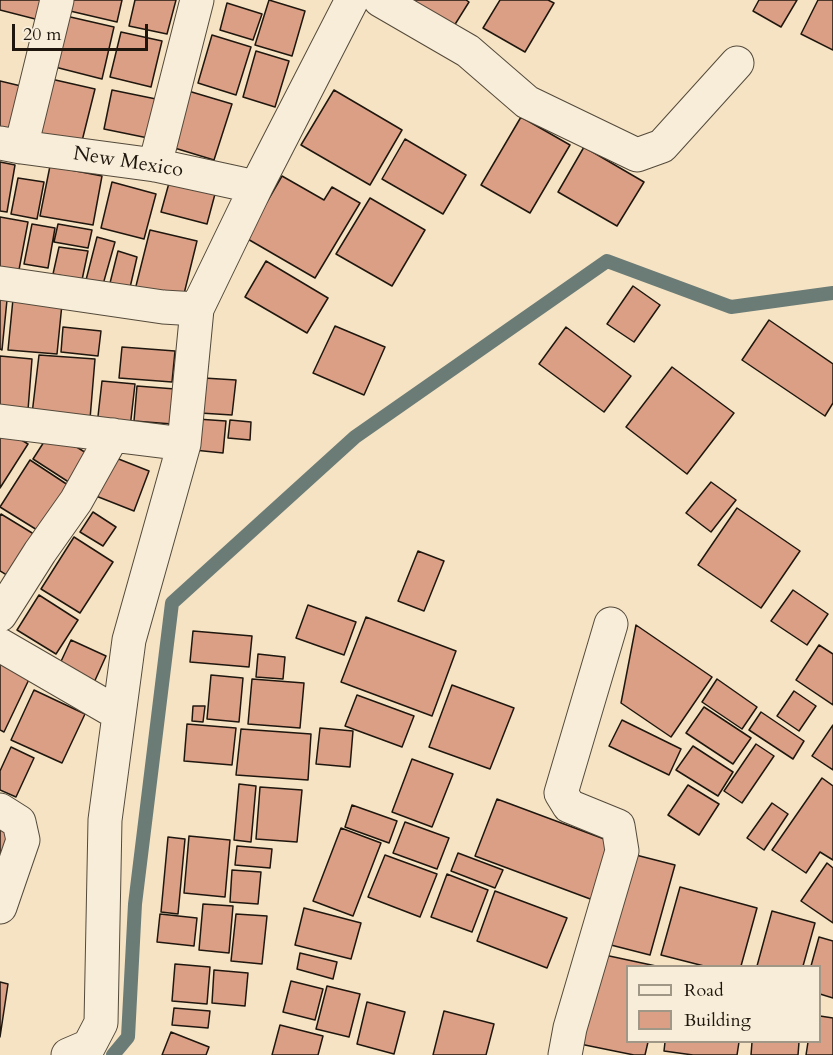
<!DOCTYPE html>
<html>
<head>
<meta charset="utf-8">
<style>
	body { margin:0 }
	#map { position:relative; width:833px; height:1055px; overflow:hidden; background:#f5e3c3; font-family:Cardo,serif }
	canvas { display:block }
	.legend { position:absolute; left:626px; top:965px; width:195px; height:78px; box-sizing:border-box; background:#f8edd8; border:2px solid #a19787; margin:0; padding:8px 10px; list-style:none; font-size:18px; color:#1f170e }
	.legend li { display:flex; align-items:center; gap:12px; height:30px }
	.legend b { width:30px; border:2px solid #a19787 }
	.scale { position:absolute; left:12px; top:24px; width:136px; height:27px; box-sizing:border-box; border:3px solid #1f170e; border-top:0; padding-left:8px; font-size:18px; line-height:21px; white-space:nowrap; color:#1f170e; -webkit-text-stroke:4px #f8edd8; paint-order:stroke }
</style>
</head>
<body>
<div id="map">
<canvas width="833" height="1055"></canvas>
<ul class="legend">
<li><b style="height:8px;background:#f8edd8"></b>Road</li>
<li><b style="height:16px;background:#db9f86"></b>Building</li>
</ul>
<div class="scale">20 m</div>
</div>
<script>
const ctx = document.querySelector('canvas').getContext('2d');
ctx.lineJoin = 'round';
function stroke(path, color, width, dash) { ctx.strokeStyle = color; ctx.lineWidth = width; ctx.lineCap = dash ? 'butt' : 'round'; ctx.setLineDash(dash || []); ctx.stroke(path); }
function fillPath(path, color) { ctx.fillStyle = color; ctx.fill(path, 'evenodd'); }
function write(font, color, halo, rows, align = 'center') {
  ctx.font = font + ' Cardo,serif'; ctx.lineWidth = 6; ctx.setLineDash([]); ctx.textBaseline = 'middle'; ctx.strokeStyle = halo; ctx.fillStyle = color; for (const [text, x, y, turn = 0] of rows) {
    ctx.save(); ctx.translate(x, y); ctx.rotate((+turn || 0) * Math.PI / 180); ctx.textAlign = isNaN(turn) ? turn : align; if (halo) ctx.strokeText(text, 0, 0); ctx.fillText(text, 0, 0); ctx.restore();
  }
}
stroke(new Path2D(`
	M113 1055 128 1037 135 904 172 603 355 437 607 261 731 307 833 293`), '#6b7b76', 14);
const building = new Path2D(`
	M0 0H48L43 21 0 10Z
	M73 0H122L117 22 70 11Z
	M135 0H176L167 34 129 26Z
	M269 0 305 11 292 56 255 45Z
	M392 0H466L469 2 449 34Z
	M500 0H548L554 3 525 52 483 28Z
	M759 0H797L781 27 753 11Z
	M818 0H833V50L801 34Z
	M227 3 262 14 253 40 220 30Z
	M66 16 114 27 102 79 55 67Z
	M121 32 162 41 151 87 110 77Z
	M212 35 251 47 236 95 198 83Z
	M256 51 289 61 275 107 243 97Z
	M51 79 95 89 81 145 38 135Z
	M0 81 21 86 9 130 0 128Z
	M112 90 156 99 148 138 104 129Z
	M185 90 232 104 214 160 168 146Z
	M334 90 402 130 370 185 301 145Z
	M521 117 570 145 530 213 481 185Z
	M405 139 466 175 443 214 382 179Z
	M584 147 644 182 617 226 558 192Z
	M0 162 15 165 7 212 0 211Z
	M50 166 102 176 93 225 40 216Z
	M282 176 324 200 332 187 360 203 315 278 246 238Z
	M18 178 44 182 37 219 11 214Z
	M112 182 156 194 144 239 101 228Z
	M169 183 215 194 207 224 161 212Z
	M370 198 425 230 392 286 336 254Z
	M0 217 28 222 18 275 0 272Z
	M32 224 55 228 48 268 24 264Z
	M58 224 92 230 88 248 54 242Z
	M150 230 197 241 182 302 135 290Z
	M97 237 115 242 102 288 85 284Z
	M59 247 88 251 82 280 53 274Z
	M118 251 137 257 129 292 109 287Z
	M266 261 328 298 307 333 245 297Z
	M633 286 660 305 634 342 607 324Z
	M13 299 62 304 57 354 8 350Z
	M0 300H7L2 350 0 349Z
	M769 320 833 364V403L825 416 742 360Z
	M335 326 385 347 364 395 313 373Z
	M63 327 101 331 98 356 61 352Z
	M566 327 631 376 604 412 539 364Z
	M122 347 175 351 172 382 119 378Z
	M39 355 95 359 90 419 32 414Z
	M0 356 32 359 28 410 0 407Z
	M672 367 734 413 687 474 626 427Z
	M204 378 236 380 232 415 200 413Z
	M102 381 135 384 130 428 97 425Z
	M137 386 175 389 172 424 134 421Z
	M197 419 226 421 223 453 194 450Z
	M230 420 251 422 250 440 228 438Z
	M0 427 28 444 0 488Z
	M51 431 99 461 81 490 33 459Z
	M111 456 149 471 134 511 96 496Z
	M30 460 71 487 42 533 0 507Z
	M711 482 736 500 711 532 686 513Z
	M737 508 800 551 761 608 698 565Z
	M93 512 116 527 103 546 80 532Z
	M1 514 42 539 15 580 0 571V516Z
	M74 537 113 562 80 613 41 589Z
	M418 551 444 561 424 611 398 601Z
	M793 590 828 614 807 645 771 621Z
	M39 595 78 620 56 654 17 630Z
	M308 605 356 622 344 655 296 638Z
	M366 617 456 651 432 716 341 682Z
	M636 625 712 677 671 737 621 703Z
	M193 631 252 636 249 667 190 662Z
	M71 640 106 656 92 687 57 670Z
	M819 645 833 654V705L796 680Z
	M258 654 285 657 283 679 256 677Z
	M0 656 33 671 4 732 0 730Z
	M211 675 243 678 239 722 207 719Z
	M252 679 304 683 300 728 248 724Z
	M717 679 757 707 742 729 702 702Z
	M452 685 514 708 490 769 429 747Z
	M34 690 85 714 62 763 11 740Z
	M794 691 816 706 799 731 777 716Z
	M357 695 414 716 402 747 345 726Z
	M193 706H205L203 722 192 721Z
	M704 707 751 738 733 764 686 733Z
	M761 712 804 741 793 759 749 730Z
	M622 720 681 749 669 775 609 746Z
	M187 724 236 728 232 765 184 761Z
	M833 725V770L812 756Z
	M320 728 353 731 350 767 316 764Z
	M241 729 311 734 308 780 236 775Z
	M756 744 774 756 742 803 724 791Z
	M693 746 733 772 718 796 676 770Z
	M11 747 34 758 16 797 0 790V771Z
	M412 759 453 774 432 827 392 812Z
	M822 778 833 786V860L820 852 806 873 772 850Z
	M239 784 256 786 251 842 234 840Z
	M688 785 719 804 699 835 668 815Z
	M260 787 302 790 297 842 256 839Z
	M497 799 615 843 593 900 475 856Z
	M772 803 788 814 764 850 747 838Z
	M352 805 397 821 389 843 345 827Z
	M405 822 449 838 437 869 393 853Z
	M0 828 12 835 0 856Z
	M341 828 381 843 353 916 313 901Z
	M189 836 230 840 225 897 184 893Z
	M168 837 185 839 178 914 161 912Z
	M237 846 272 849 270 868 235 865Z
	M458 853 503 870 495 888 451 871Z
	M632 854 675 865 650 955 607 944Z
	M385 855 437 874 420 917 368 897Z
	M827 863 833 868V923L801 901Z
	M232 870 261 872 258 904 230 902Z
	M447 874 488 890 472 932 431 917Z
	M680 887 757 908 741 966H704L661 955Z
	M495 891 567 918 547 968 477 941Z
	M203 904 233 906 229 953 199 950Z
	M304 908 361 923 351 959 295 945Z
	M772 911 815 923 803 966H757Z
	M160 914 197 918 194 946 157 942Z
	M236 914 267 916 262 964 231 961Z
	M819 937 833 941V998L820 994V966H811Z
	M300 953 337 962 333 979 297 969Z
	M600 954 656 966H628V1042H648L645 1055H634L580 1044Z
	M175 964 210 967 207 1004 172 1001Z
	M214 970 248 973 245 1006 212 1003Z
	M291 981 323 989 315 1020 283 1012Z
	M0 982 8 984 0 1037Z
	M327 986 360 994 349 1037 316 1029Z
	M367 1002 405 1012 394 1054 357 1044Z
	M174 1008 210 1011 208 1028 172 1025Z
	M444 1011 494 1024 486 1055H433Z
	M820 1016 833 1018V1055H806L808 1042H820Z
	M280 1025 323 1036 318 1055H272Z
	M171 1032 209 1047 206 1055H162Z
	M665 1042H739L737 1055H693L664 1051Z
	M752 1042H799L798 1055H751Z`);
fillPath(building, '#db9f86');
stroke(building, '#1f170e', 1.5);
const minor = new Path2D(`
	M380 0 468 51 527 102 637 155 662 146 737 63
	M0 143 21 147 155 165 256 187
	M21 147 57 0
	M155 165 197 0
	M0 283 163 307 197 309 256 187 352 0
	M0 421 184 444
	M0 615 40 552 76 501 113 435
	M0 645 119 714
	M0 810 19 822 23 840 0 907
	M68 1055 89 1046 101 1023 105 820 129 640 184 444 197 309
	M565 1055 570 1028 622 851 618 826 569 806 561 793 611 624`);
stroke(minor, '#544a3b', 35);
stroke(minor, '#f8edd8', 33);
write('20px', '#1f170e', '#f8edd8', [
	["New Mexico",128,163,9]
]);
</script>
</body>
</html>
